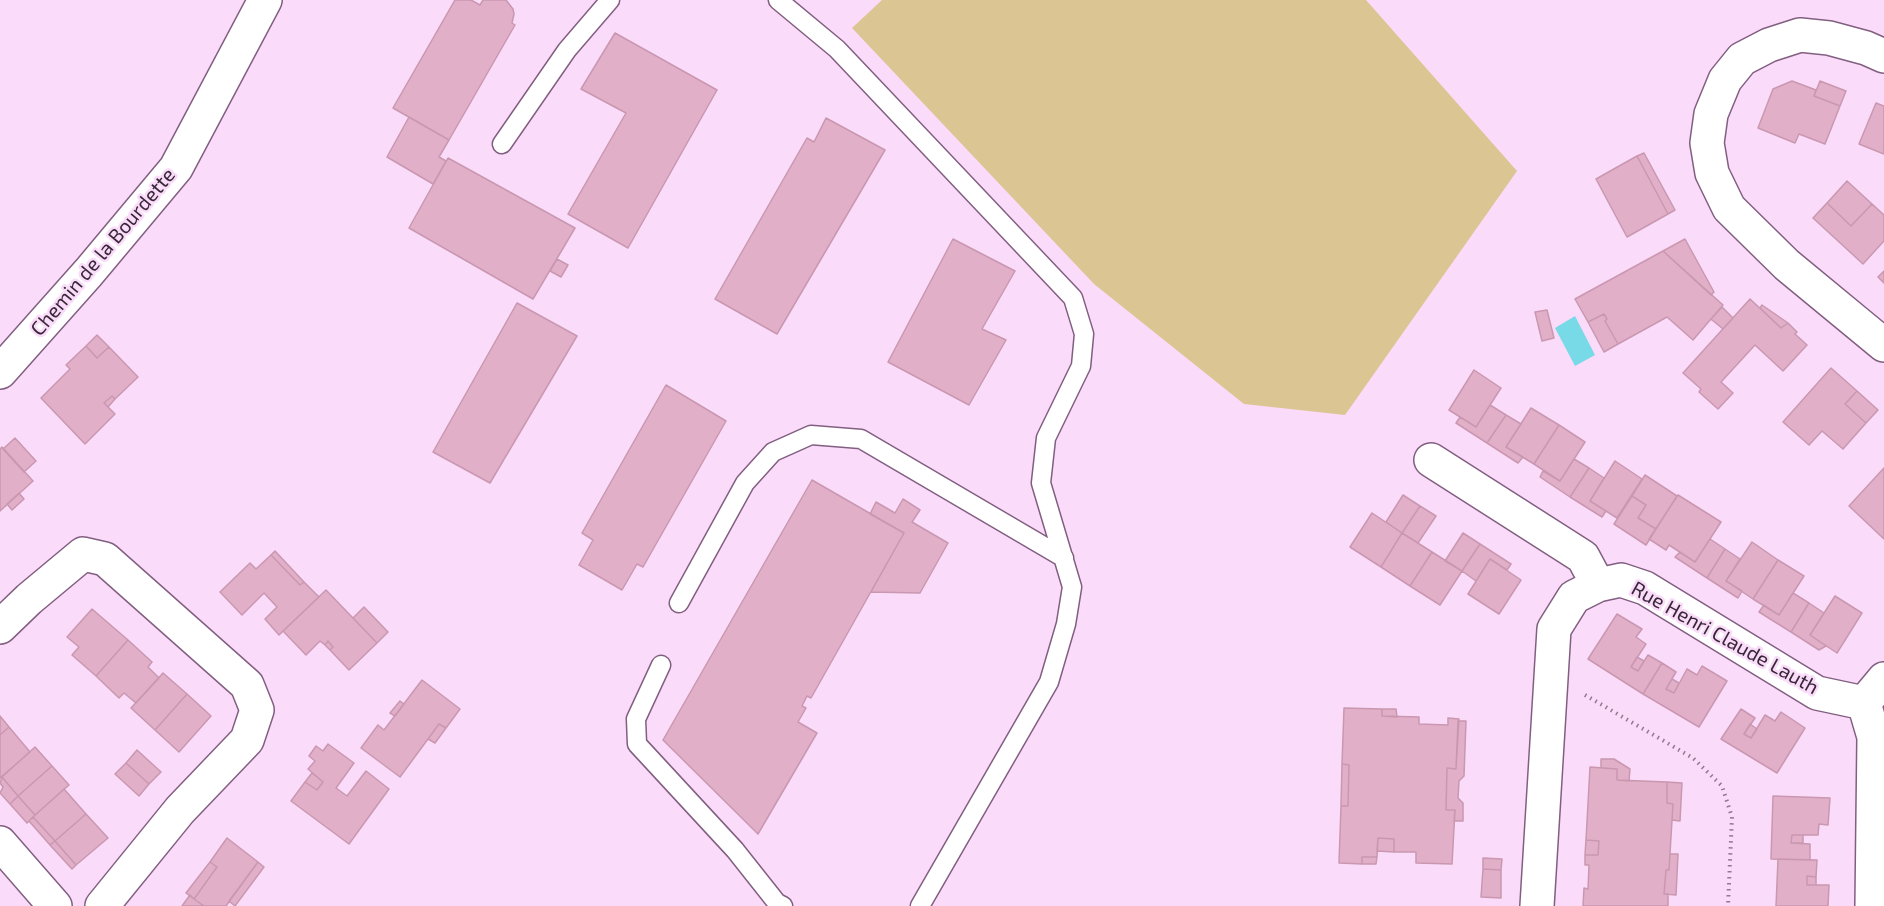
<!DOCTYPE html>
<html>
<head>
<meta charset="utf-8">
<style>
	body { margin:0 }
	canvas { display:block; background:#fbdbfa }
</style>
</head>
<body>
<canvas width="1884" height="906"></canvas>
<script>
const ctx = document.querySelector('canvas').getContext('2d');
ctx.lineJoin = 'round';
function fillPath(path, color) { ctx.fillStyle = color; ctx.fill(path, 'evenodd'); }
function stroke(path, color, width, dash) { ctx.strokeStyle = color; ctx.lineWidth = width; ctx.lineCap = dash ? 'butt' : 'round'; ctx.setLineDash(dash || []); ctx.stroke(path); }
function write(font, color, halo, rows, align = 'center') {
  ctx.font = font + ' "Exo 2",sans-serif'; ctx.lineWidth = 5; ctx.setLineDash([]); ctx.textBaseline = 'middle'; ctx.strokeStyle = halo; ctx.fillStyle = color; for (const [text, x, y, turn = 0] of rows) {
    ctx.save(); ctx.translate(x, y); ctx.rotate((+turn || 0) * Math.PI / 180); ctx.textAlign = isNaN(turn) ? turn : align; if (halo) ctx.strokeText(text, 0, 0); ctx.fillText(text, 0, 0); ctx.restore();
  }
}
fillPath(new Path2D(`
	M882 0H1366L1517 171 1345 415 1244 404 1094 284 852 28Z`), '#dbc592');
fillPath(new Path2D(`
	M1575 316 1595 355 1575 366 1555 328Z`), '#78d9e7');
const building = new Path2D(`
	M455 0H471L480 5 483 0H506L513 9 514 14 512 23 515 25 449 140 393 108Z
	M615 33 717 90 628 248 568 214 626 113 581 89Z
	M1792 81 1816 90 1814 96 1840 106 1825 144 1799 134 1795 143 1758 128 1773 89Z
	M1820 81 1846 91 1840 106 1814 96Z
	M1876 103 1884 106V154L1859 144Z
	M409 117 449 140 439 157 446 161 433 184 387 157Z
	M826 118 885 150 777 334 715 299 807 138 814 142Z
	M1644 153 1675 210 1668 214 1637 156Z
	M1637 156 1668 214 1627 237 1596 179Z
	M448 158 575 228 533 299 409 228Z
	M1847 181 1872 204 1851 226 1827 203Z
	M1827 203 1851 226 1872 204 1884 215V241L1863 264 1813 218Z
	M953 239 1015 271 982 329 1006 340 969 405 888 362Z
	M1685 239 1714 292 1711 295 1663 251Z
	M1663 251 1723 305 1693 340 1667 317 1618 344 1605 321 1607 319 1604 314 1588 322 1575 299Z
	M557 259 568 265 561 277 550 271Z
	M1884 271V283L1878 277Z
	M1750 299 1781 328 1788 323 1797 332 1795 334 1807 345 1783 371 1755 345 1721 382 1733 393 1718 409 1699 392 1701 389 1683 373Z
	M517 303 577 336 490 483 433 452Z
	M1762 305 1788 323 1781 328 1760 308Z
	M1722 307 1733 318 1723 329 1711 319Z
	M1547 310 1554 338 1542 341 1535 312Z
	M1604 314 1607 319 1605 321 1618 344 1604 352 1588 322Z
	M97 335 109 347 97 358 86 346Z
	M86 346 97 358 109 347 138 377 115 399 112 396 104 403 115 414 85 444 41 398 70 369 66 365Z
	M1831 368 1857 391 1845 404 1866 423 1843 449 1822 431 1809 445 1783 422Z
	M1474 370 1501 388 1476 427 1449 410Z
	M666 385 726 421 643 567 637 564 622 590 579 565 593 540 582 533Z
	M1857 391 1878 410 1866 423 1845 404Z
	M112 396 115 399 108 407 104 403Z
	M1490 405 1506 415 1487 443 1456 423 1460 417 1476 427Z
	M1531 408 1559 425 1534 464 1506 447Z
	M1506 415 1521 424 1506 447 1523 457 1518 463 1487 443Z
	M1559 425 1585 442 1560 481 1534 464Z
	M15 438 36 461 24 472 3 449Z
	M2 447 33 481 0 511V449Z
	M1574 459 1589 468 1570 497 1540 477 1543 471 1560 481Z
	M1615 461 1642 479 1617 518 1590 501Z
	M1589 468 1604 478 1590 501 1606 511 1602 517 1570 497Z
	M1884 468V539L1849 506Z
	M1645 475 1677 496 1656 529 1638 518 1646 505 1632 496Z
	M812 480 904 533 811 698 807 696 802 706 806 708 798 722 817 733 758 834 663 740Z
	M19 493 24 499 12 510 7 504Z
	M1403 495 1420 506 1402 533 1386 522Z
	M1678 495 1721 522 1695 562 1669 545 1666 550 1649 539Z
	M1632 496 1646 505 1638 518 1656 529 1646 545 1614 524Z
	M903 499 920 510 912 522 948 543 920 593 871 592 904 533 870 514 876 502 895 513Z
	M1420 506 1436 516 1418 543 1402 533Z
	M1372 513 1402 533 1381 567 1350 547Z
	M1402 533 1432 552 1410 586 1381 567Z
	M1463 533 1480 544 1462 571 1445 561Z
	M1710 539 1725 549 1707 578 1675 557 1680 552 1695 562Z
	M1752 542 1778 560 1753 599 1726 581Z
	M1480 544 1511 564 1507 570 1490 559 1476 581 1462 571Z
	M1725 549 1740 559 1726 581 1742 591 1738 598 1707 578Z
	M275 551 304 582 300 585 271 555Z
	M1432 552 1462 571 1440 605 1410 586Z
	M271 555 300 585 304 582 319 597 279 635 265 619 277 607 264 593 242 615 220 592 250 563 256 569Z
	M1490 559 1521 580 1499 614 1468 594Z
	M1778 560 1804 576 1779 615 1753 599Z
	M326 590 377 643 349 670 330 650 333 647 328 641 325 645 320 641 306 655 283 631Z
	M1793 593 1809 603 1791 632 1759 612 1764 605 1779 615Z
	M1835 596 1862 613 1837 653 1810 635Z
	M1809 603 1824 613 1810 635 1826 646 1819 650 1791 632Z
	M364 607 388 632 377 643 353 618Z
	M92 609 128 640 96 676 72 655 79 647 67 637Z
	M1617 614 1642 629 1636 637 1646 644 1631 667 1638 671 1648 655 1662 663 1643 694 1588 659Z
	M128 640 152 662 148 667 159 678 136 703 124 693 119 698 96 676Z
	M328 641 333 647 330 650 325 645Z
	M1637 657 1644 661 1638 671 1631 667Z
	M1662 663 1676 672 1666 689 1674 693 1687 669 1697 675 1702 666 1727 681 1699 727 1643 694Z
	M163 673 187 694 155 730 131 708Z
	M1672 679 1679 683 1674 693 1666 689Z
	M422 680 460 709 446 728 439 724 400 777 361 748 378 725 384 730Z
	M187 694 211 716 179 752 155 730Z
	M400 701 404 704 395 716 390 713Z
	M1344 708 1382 709V716L1419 717V724L1448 725V718L1459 719 1456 769 1447 768 1446 810H1455L1452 864 1416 863V852H1394V839L1378 838 1377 857H1362V864L1339 863 1341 806H1348L1349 765 1342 764Z
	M1382 709H1396L1397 717 1382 716Z
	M1741 709 1755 718 1744 734 1751 738 1765 715 1775 721 1781 712 1805 728 1777 773 1721 739Z
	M0 716 9 727 0 735Z
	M1458 721H1466L1464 776 1459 781 1458 798 1463 803V821H1454L1455 810H1446L1447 768 1456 769Z
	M439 724 446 728 435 743 428 739Z
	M1750 724 1757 729 1751 738 1744 734Z
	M9 727 30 752 0 778V735Z
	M328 744 354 763 336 788 347 796 366 771 389 789 349 844 291 801 305 782 317 790 323 782 308 769 315 761 309 756 316 746 323 751Z
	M35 747 52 766 18 796 2 777Z
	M137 750 161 772 149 784 126 763Z
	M1601 759H1614L1630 769 1629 781 1617 780V769L1601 768Z
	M126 763 149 784 139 796 115 774Z
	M1342 764 1349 765 1348 806H1341Z
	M52 766 69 785 35 815 18 796Z
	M1590 767 1617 769V780L1667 782V803L1673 804 1669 870H1666L1664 894H1668V906H1583L1584 888 1588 889 1589 865H1585V855H1598L1599 841 1586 840Z
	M312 773 323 782 317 790 305 782Z
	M2 777 18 796 10 804 0 793 3 787 0 783Z
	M1667 782 1682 783 1680 821 1672 820 1673 804 1667 803Z
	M64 789 86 814 55 841 33 817Z
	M18 796 35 815 27 823 10 804Z
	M1773 796 1830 798 1828 825 1819 824 1818 835H1792L1791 843 1810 844V860L1771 859Z
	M86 814 108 838 76 865 55 841Z
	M33 817 55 841 50 845 29 821Z
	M1792 835H1803V843H1791Z
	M227 838 258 862 226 906H204L194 899 217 867 210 862Z
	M1378 838 1394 839V852L1377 851Z
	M1586 840 1599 841 1598 855H1585Z
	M55 841 76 865 72 869 50 845Z
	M1670 854H1678L1676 895 1664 894 1666 870H1669Z
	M1362 857H1377L1376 864H1362Z
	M1483 858 1502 859 1501 870 1483 869Z
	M1778 859 1817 860 1816 877 1807 876V885H1829L1828 906H1776Z
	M210 862 217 867 194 899 186 893Z
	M258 862 264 867 235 906 229 901Z
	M1483 869 1501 870V898L1481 897Z
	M1807 876 1816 877V885H1807Z
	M190 895 194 899 204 906H182Z`);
fillPath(building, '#e2afc8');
stroke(building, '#c998b0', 1.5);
const lane = new Path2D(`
	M778 0 837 49 1073 298 1084 334 1081 366 1046 438 1041 483 1072 587 1066 624 1049 682 920 906
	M502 144 567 50 610 0
	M679 603 745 483 773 452 811 435 861 439 1064 558
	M661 665 636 719 637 744 735 850 777 903 783 906`);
const street = new Path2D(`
	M1884 56 1866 48 1829 38 1800 35 1769 45 1742 59 1725 80 1711 114 1707 143 1712 173 1729 208 1787 265 1884 345
	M0 372 89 272 176 168 265 0
	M1431 460 1583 557 1598 585
	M0 627 29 599 83 554 105 559 247 685 257 710 247 740 180 810 102 906
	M1864 703 1874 737 1872 906
	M1864 703 1884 679
	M0 843 55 906
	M1537 906 1554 629 1574 597 1598 585 1621 580 1645 588 1817 693 1864 703`);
stroke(lane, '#825f81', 21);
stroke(street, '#825f81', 36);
stroke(new Path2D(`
	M1585 695 1693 758 1722 786 1732 817 1728 906`), '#917a90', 4, [1.5, 4.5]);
stroke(lane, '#fff', 18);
stroke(street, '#fff', 33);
write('20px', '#372837', '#fbdbfa', [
	["Chemin de la Bourdette",103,252,-50],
	["Rue Henri Claude Lauth",1725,638,29]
]);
</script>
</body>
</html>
